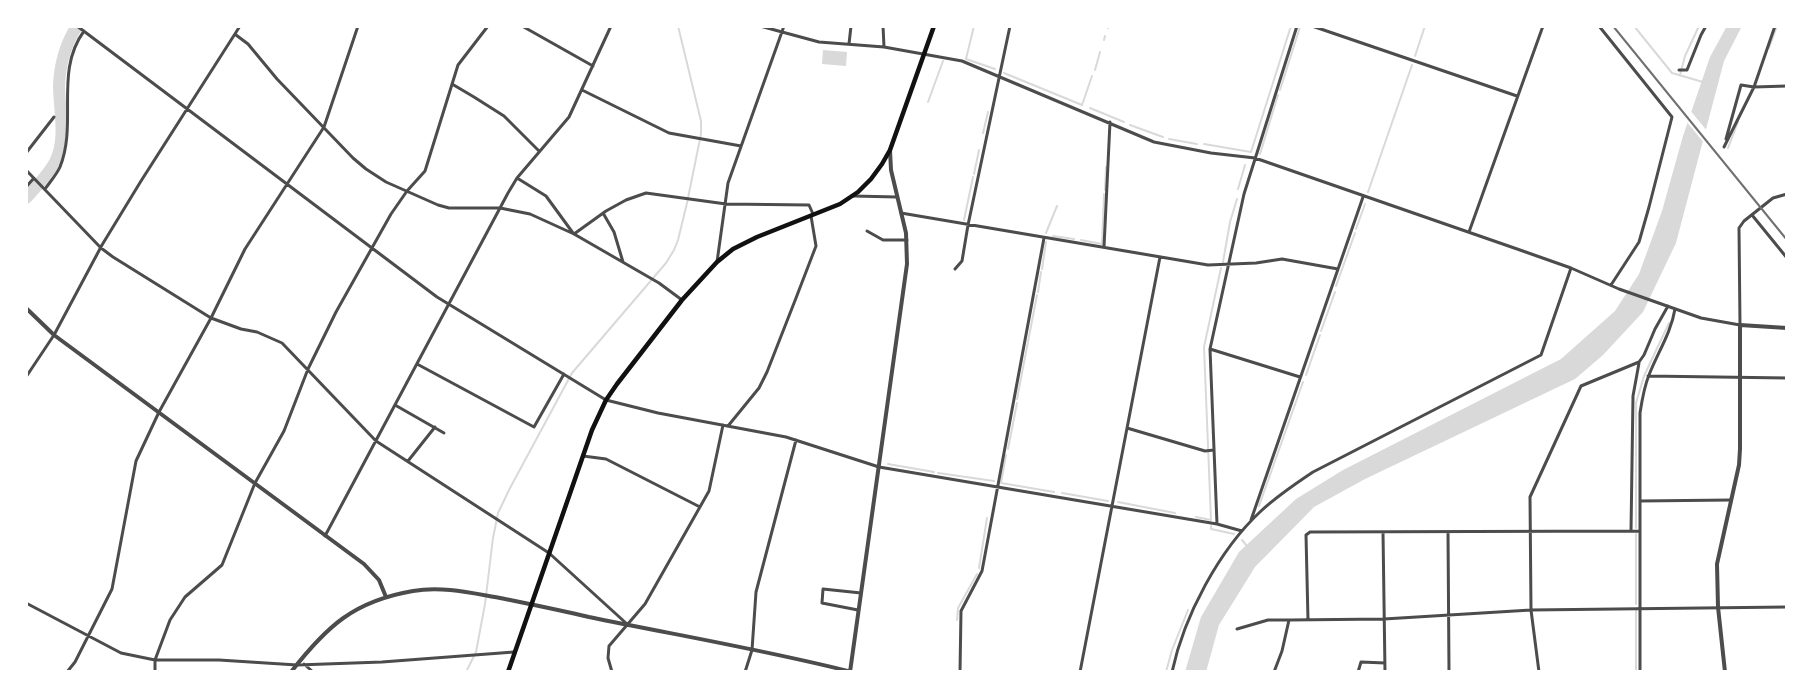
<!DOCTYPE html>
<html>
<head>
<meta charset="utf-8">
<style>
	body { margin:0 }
	#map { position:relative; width:1813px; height:698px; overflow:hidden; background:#fff; font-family:Arial,sans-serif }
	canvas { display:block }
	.frame { position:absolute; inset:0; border:28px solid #fff; pointer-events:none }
</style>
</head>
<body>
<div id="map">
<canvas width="1813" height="698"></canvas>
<div class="frame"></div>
</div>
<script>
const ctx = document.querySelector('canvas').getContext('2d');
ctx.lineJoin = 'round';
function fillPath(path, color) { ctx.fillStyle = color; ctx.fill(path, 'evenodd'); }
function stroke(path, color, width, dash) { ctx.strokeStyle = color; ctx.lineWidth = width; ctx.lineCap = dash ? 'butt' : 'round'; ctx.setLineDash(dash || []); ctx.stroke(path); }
fillPath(new Path2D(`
	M1727 26H1742L1724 61 1676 243 1643 312 1603 355 1575 379 1365 479 1314 507 1255 567 1219 625 1206 672H1185L1201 617 1239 552 1296 499 1343 470 1561 359 1615 311 1639 274 1662 211 1683 136 1710 57Z
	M823 50 847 52 846 66 822 64Z`), '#d9d9d9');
fillPath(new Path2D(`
	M1689 109 1708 132 1705 144 1686 121Z`), '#fff');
stroke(new Path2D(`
	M974 26 966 59 995 69
	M1634 26 1672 73 1703 82
	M1108 28 1109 26
	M1104 40 1105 36
	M1769 48 1777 26
	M1415 56 1425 26
	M1095 70 1100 52
	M1004 73 1082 105 1092 76
	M1680 75 1685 56 1699 26
	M1280 90 1300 27
	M928 102 943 61
	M1090 108 1124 122
	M1130 125 1163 137
	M983 133 988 112
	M1169 139 1197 144
	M1204 144 1251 152 1291 26
	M1728 148 1738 122
	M1260 154 1278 95
	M974 174 979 150
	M1238 189 1245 165
	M1105 190 1106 167
	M1368 192 1412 65
	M964 220 973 177
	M1356 229 1365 204
	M1046 233 1057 206
	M1053 236 1074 239
	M1081 240 1102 244 1104 194
	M1223 262 1230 222 1237 199
	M1042 269 1046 242
	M1336 286 1355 233
	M1038 292 1041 272
	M1321 331 1335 292
	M1306 375 1320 335
	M1017 399 1037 295
	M1008 449 1017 403
	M1006 455 1001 483 1054 492
	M888 464 934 472
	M938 473 994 481
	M1062 493 1108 501
	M1118 502 1175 513
	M1259 506 1303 382
	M1196 517 1211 520 1204 347 1221 268
	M1211 526V529L1234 534
	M1636 528V403L1644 376 1669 323
	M1636 534V604
	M1242 540 1247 546
	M979 568 987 518
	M1636 610V672
	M957 620 958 608 977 574
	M466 672 476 652 485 604 493 538 498 513 510 488 572 373 666 263 674 250 678 240 687 203 701 134V121L678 26
	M1166 672 1172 650 1188 610`), '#d9d9d9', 2);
stroke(new Path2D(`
	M26 198C36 187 48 175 55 162 67 138 59 110 59 85 60 64 66 43 77 26`), '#d9d9d9', 12);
stroke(new Path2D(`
	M77 26 437 297 606 400 658 413 786 437 879 467 1217 524 1242 531
	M522 26 593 66
	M760 26 819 42 884 47 962 61 1154 142 1211 153 1255 158 1520 250 1571 268 1619 289 1701 318 1740 325 1739 228 1744 221 1773 198 1787 194
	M883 26 884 47
	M1312 26 1517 96
	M1599 26 1672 117 1649 207 1639 242 1611 285
	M236 35 248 44 277 79 353 158 366 169 386 182 438 205 449 208H500L530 214 574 234 659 283 682 300
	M849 44 851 26
	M1679 70H1687L1701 35 1706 26
	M452 84 474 97 504 116 539 151
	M582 90 669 133 741 146
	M1726 139 1741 85 1754 87 1787 86
	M1724 147 1754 87 1775 26
	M26 153 54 117
	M26 170 101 248 113 257 211 318 241 329 257 332 282 343 376 441 549 553 627 624
	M517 178 546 196 573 233
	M26 187 34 178
	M45 189C50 182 57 174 60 167 78 122 54 72 84 31
	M853 196 897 197
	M603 213 614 232 623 262
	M901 213 1208 265 1256 263 1282 259 1338 269
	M1752 215 1787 258
	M867 231 883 240H907
	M1469 232 1543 26
	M574 234 606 211 626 200 646 193 726 204 809 205 813 214
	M1104 247 1110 122
	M717 262 728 183 784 26
	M955 269 962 261 968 225 1010 26
	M1210 349 1300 377
	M417 364 534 427 564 374
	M1648 376 1787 378
	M26 377 54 335 102 245 141 181 240 26
	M395 405 444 433
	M728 426 759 388 767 372 796 298 816 246 811 216
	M1127 428 1205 451 1214 450
	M583 456 606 459 700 507
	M408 461 435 427
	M1640 501 1731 500
	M1251 520 1363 197
	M1217 524 1210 349 1244 194 1297 26
	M1631 531 1633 396 1639 363
	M1383 532 1385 672
	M1448 532 1449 672
	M325 536 508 193 517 178 569 117 611 26
	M26 603 121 653 155 660H219L297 665 382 662 514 652
	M858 610 822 603 823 589 861 593
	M1308 620 1306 535 1310 532 1639 531
	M1237 629 1268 620H1289
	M304 664 313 672
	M67 672 75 662 112 589 136 461 159 412 211 318 245 249 324 127 358 26
	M155 672V660L170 620 185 597 222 565 255 483 284 431 308 369 336 312 391 214 407 191 425 171 458 65 488 26
	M612 672 608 658 609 646 645 604 709 491 723 425
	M745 672 752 650 756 592 796 440
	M960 672 961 611 982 571 1044 238
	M1080 672 1160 257
	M1172 672C1184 616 1219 550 1261 511 1277 496 1295 484 1313 472L1541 355 1571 268
	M1274 672 1282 651 1289 620 1384 619 1531 610 1787 607
	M1358 672 1361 662 1385 663
	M1539 672 1531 610 1530 497 1581 386 1639 362 1644 355 1655 329 1668 306
	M1640 672V413C1642 400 1644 387 1649 375 1658 352 1671 333 1675 309`), '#4c4c4c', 3);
stroke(new Path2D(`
	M26 308 54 335 364 564 379 580 386 597
	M291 672C327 626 354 601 413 591 442 586 471 593 500 598 529 604 559 610 589 617 676 635 765 650 852 672
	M850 672 907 264 906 233 891 170 890 150
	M1725 672 1718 607 1717 564 1739 465 1740 449V325L1787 328`), '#4c4c4c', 4);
stroke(new Path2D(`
	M508 672 592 430 606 400 617 384 682 300 717 262 733 249 757 237 840 204 858 192 871 179 882 164 890 150 934 26`), '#111', 4.5);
stroke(new Path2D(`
	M1613 26 1787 240`), '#707070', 2);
</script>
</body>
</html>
